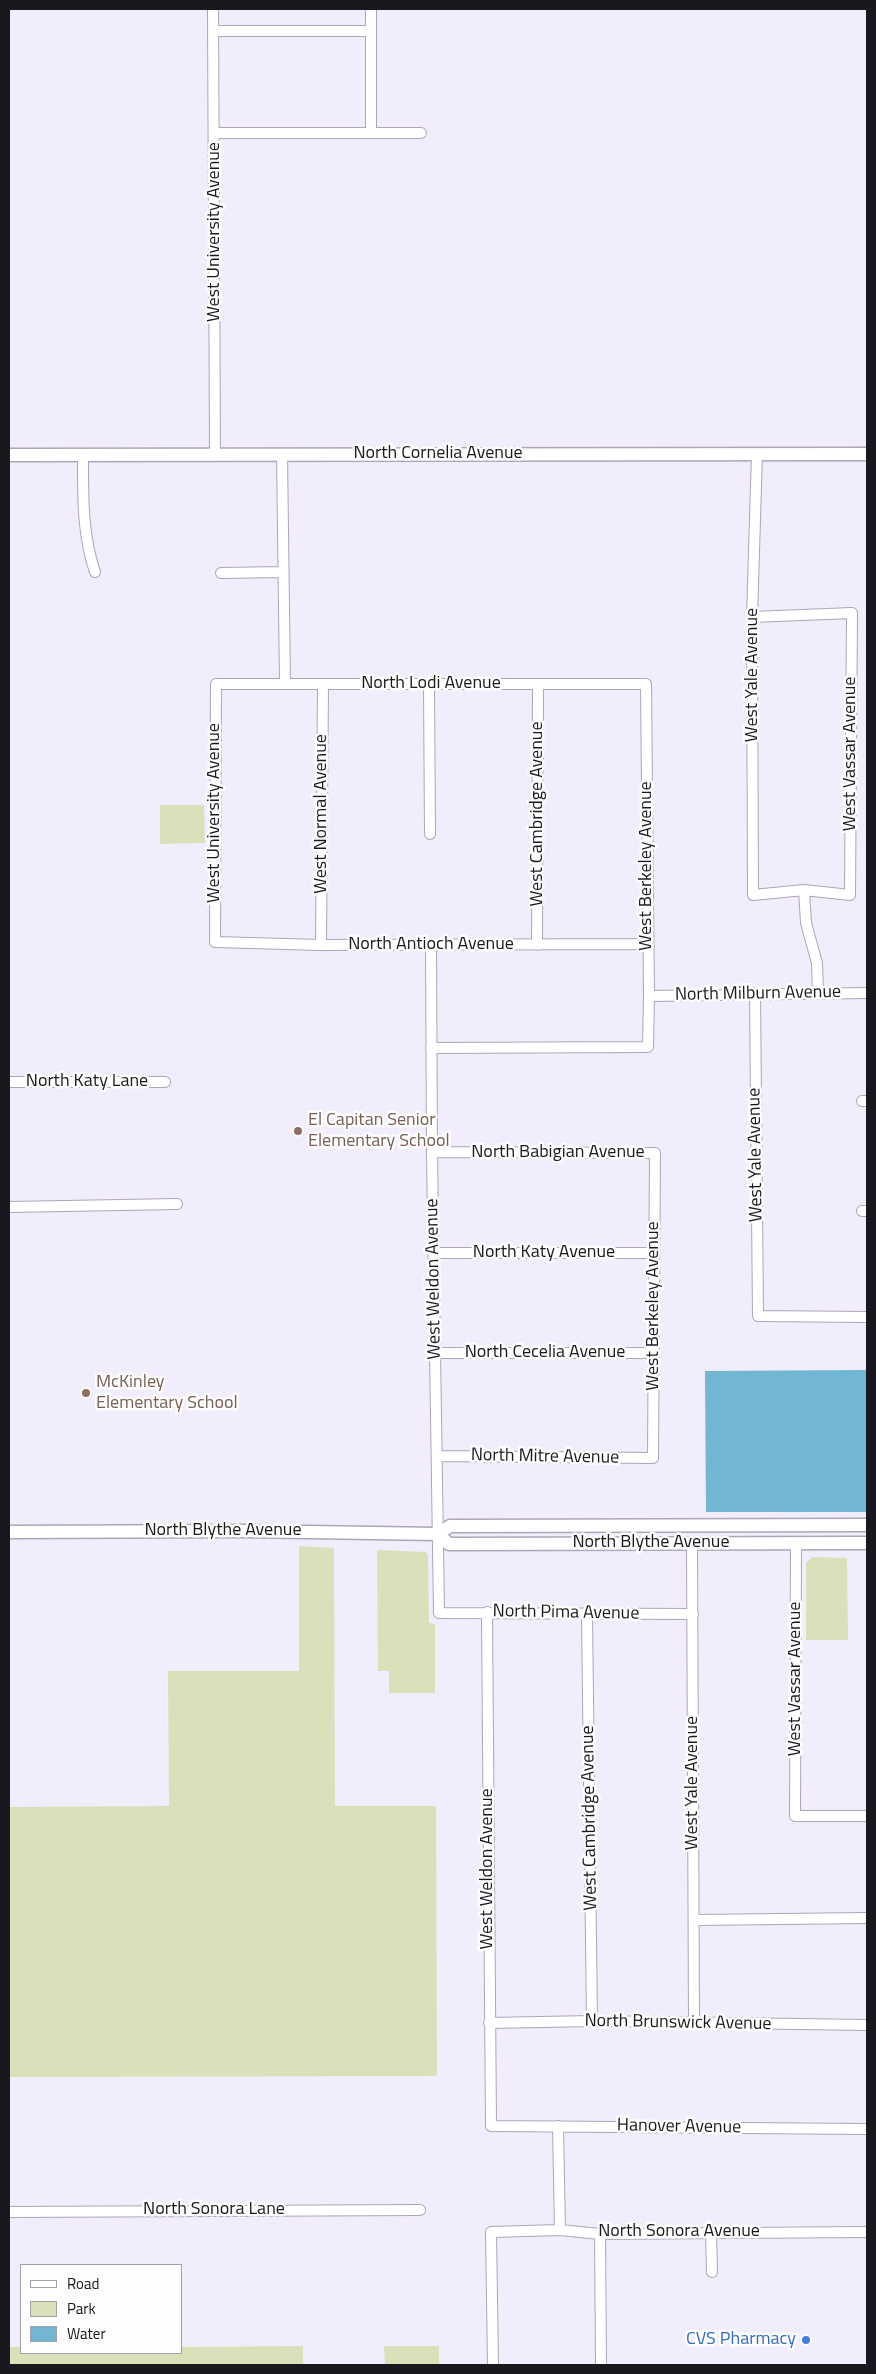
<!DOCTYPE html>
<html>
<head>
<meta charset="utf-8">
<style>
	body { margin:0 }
	#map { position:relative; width:876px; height:2374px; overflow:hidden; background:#f2edfd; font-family:"Titillium Web",sans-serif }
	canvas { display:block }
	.frame { position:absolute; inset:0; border:10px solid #1a181e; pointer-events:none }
	.legend { position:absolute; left:20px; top:2264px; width:162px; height:90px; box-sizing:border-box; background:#fdfdfd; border:1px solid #a2a1a4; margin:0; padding:6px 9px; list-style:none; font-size:15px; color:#1a181e }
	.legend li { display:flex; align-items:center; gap:10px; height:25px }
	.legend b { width:25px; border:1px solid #a2a1a4 }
</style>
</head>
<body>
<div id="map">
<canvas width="876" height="2374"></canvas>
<div class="frame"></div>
<ul class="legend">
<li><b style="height:6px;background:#fff"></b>Road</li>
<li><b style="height:14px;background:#dbe0ba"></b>Park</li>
<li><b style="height:14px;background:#71b6d2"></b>Water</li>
</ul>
</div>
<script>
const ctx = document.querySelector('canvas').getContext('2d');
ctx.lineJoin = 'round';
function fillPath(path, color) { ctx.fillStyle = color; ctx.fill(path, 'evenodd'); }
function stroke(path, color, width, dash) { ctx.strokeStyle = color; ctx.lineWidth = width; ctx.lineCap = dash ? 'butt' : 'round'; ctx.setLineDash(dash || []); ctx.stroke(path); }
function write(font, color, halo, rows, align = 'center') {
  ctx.font = font + ' "Titillium Web",sans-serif'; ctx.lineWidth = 5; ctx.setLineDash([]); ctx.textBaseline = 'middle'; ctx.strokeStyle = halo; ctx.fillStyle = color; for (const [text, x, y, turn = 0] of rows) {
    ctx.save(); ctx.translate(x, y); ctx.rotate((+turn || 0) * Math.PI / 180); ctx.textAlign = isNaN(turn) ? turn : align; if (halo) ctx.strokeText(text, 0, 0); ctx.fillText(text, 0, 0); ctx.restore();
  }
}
fillPath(new Path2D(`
	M160 805H204L205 843 160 844Z
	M299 1546 334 1548 335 1806H436L437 2076 9 2077V1807L169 1806 168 1671H299Z
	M377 1550 426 1552 428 1555 429 1623 435 1624V1693H389V1671H378Z
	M812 1557 847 1558 848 1640H806V1563Z
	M303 2346V2365H9V2347H21V2353H181V2347Z
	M384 2346H439V2365H385Z`), '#dbe0ba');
fillPath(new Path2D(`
	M866 1370 867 1512H706L705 1371Z`), '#71b6d2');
const minor = new Path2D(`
	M213 9 215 455
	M371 9V133
	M214 31H371
	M214 133H421
	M282 454 285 684
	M83 455C83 494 82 534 95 572
	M221 573 282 572
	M752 617 852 613 850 895 804 890 753 895 752 617 757 454
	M429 684 430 834
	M804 890 806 923 817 963 818 993
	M321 945 323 684
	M431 945 432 1152 439 1613 693 1614
	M537 945 538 684
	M755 993 758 1316 867 1317
	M649 996 867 993
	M431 1048 648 1047 649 996 646 684H216L215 942 321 945 648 944
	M9 1082H165
	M862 1101H867
	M432 1152 655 1153 653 1458 437 1456
	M9 1207 177 1204
	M862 1211H867
	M434 1253H654
	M436 1353H654
	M692 1543 694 2023
	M796 1543 795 1816H867
	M487 1612 491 2126 867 2129
	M587 1615 592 2021
	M694 1920 867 1918
	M489 2023 592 2021 867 2025
	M558 2126 560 2230
	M9 2212 420 2210
	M711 2233 712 2272
	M600 2234 601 2365
	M493 2365 491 2232 560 2230 600 2234 867 2232`);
const tertiary = new Path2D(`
	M9 455 867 454
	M9 1532 243 1531 438 1534 450 1526 867 1525
	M438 1534 449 1544 867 1543`);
stroke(minor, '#aca6b6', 12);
stroke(tertiary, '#aca6b6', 15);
stroke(minor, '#fff', 10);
stroke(tertiary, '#fff', 12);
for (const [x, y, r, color] of [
	[298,1131,5,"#8d6e63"],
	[86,1393,5,"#8d6e63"],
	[806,2340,5,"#3f7fe0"]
]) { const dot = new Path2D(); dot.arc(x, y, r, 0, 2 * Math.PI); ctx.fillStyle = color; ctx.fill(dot); stroke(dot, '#fdfdfd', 2); }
write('18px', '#1a181e', '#fdfdfd', [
	["West University Avenue",215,232,-90],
	["North Cornelia Avenue",438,454],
	["West Yale Avenue",753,675,-90],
	["North Lodi Avenue",431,684],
	["West Vassar Avenue",851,754,-90],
	["West University Avenue",215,813,-90],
	["West Normal Avenue",322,814,-90],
	["West Cambridge Avenue",538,814,-90],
	["West Berkeley Avenue",647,866,-90],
	["North Antioch Avenue",431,945],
	["North Milburn Avenue",758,994,-1],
	["North Katy Lane",87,1082],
	["North Babigian Avenue",558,1153],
	["West Yale Avenue",756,1155,-91],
	["North Katy Avenue",544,1253],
	["West Weldon Avenue",434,1279,-91],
	["West Berkeley Avenue",654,1306,-90],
	["North Cecelia Avenue",545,1353],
	["North Mitre Avenue",545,1457,1],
	["North Blythe Avenue",223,1531],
	["North Blythe Avenue",651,1543],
	["North Pima Avenue",566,1613,1],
	["West Vassar Avenue",796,1679,-90],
	["West Yale Avenue",693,1783,-90],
	["West Cambridge Avenue",590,1818,-91],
	["West Weldon Avenue",488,1869,-90],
	["North Brunswick Avenue",678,2023,1],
	["Hanover Avenue",679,2127,1],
	["North Sonora Lane",214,2210],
	["North Sonora Avenue",679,2232]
]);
write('18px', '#785e54', '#fdfdfd', [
	["El Capitan Senior",308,1121],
	["Elementary School",308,1142],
	["McKinley",96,1383],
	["Elementary School",96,1404]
], 'left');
write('18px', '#366cbe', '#fdfdfd', [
	["CVS Pharmacy",796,2340]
], 'right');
</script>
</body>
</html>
